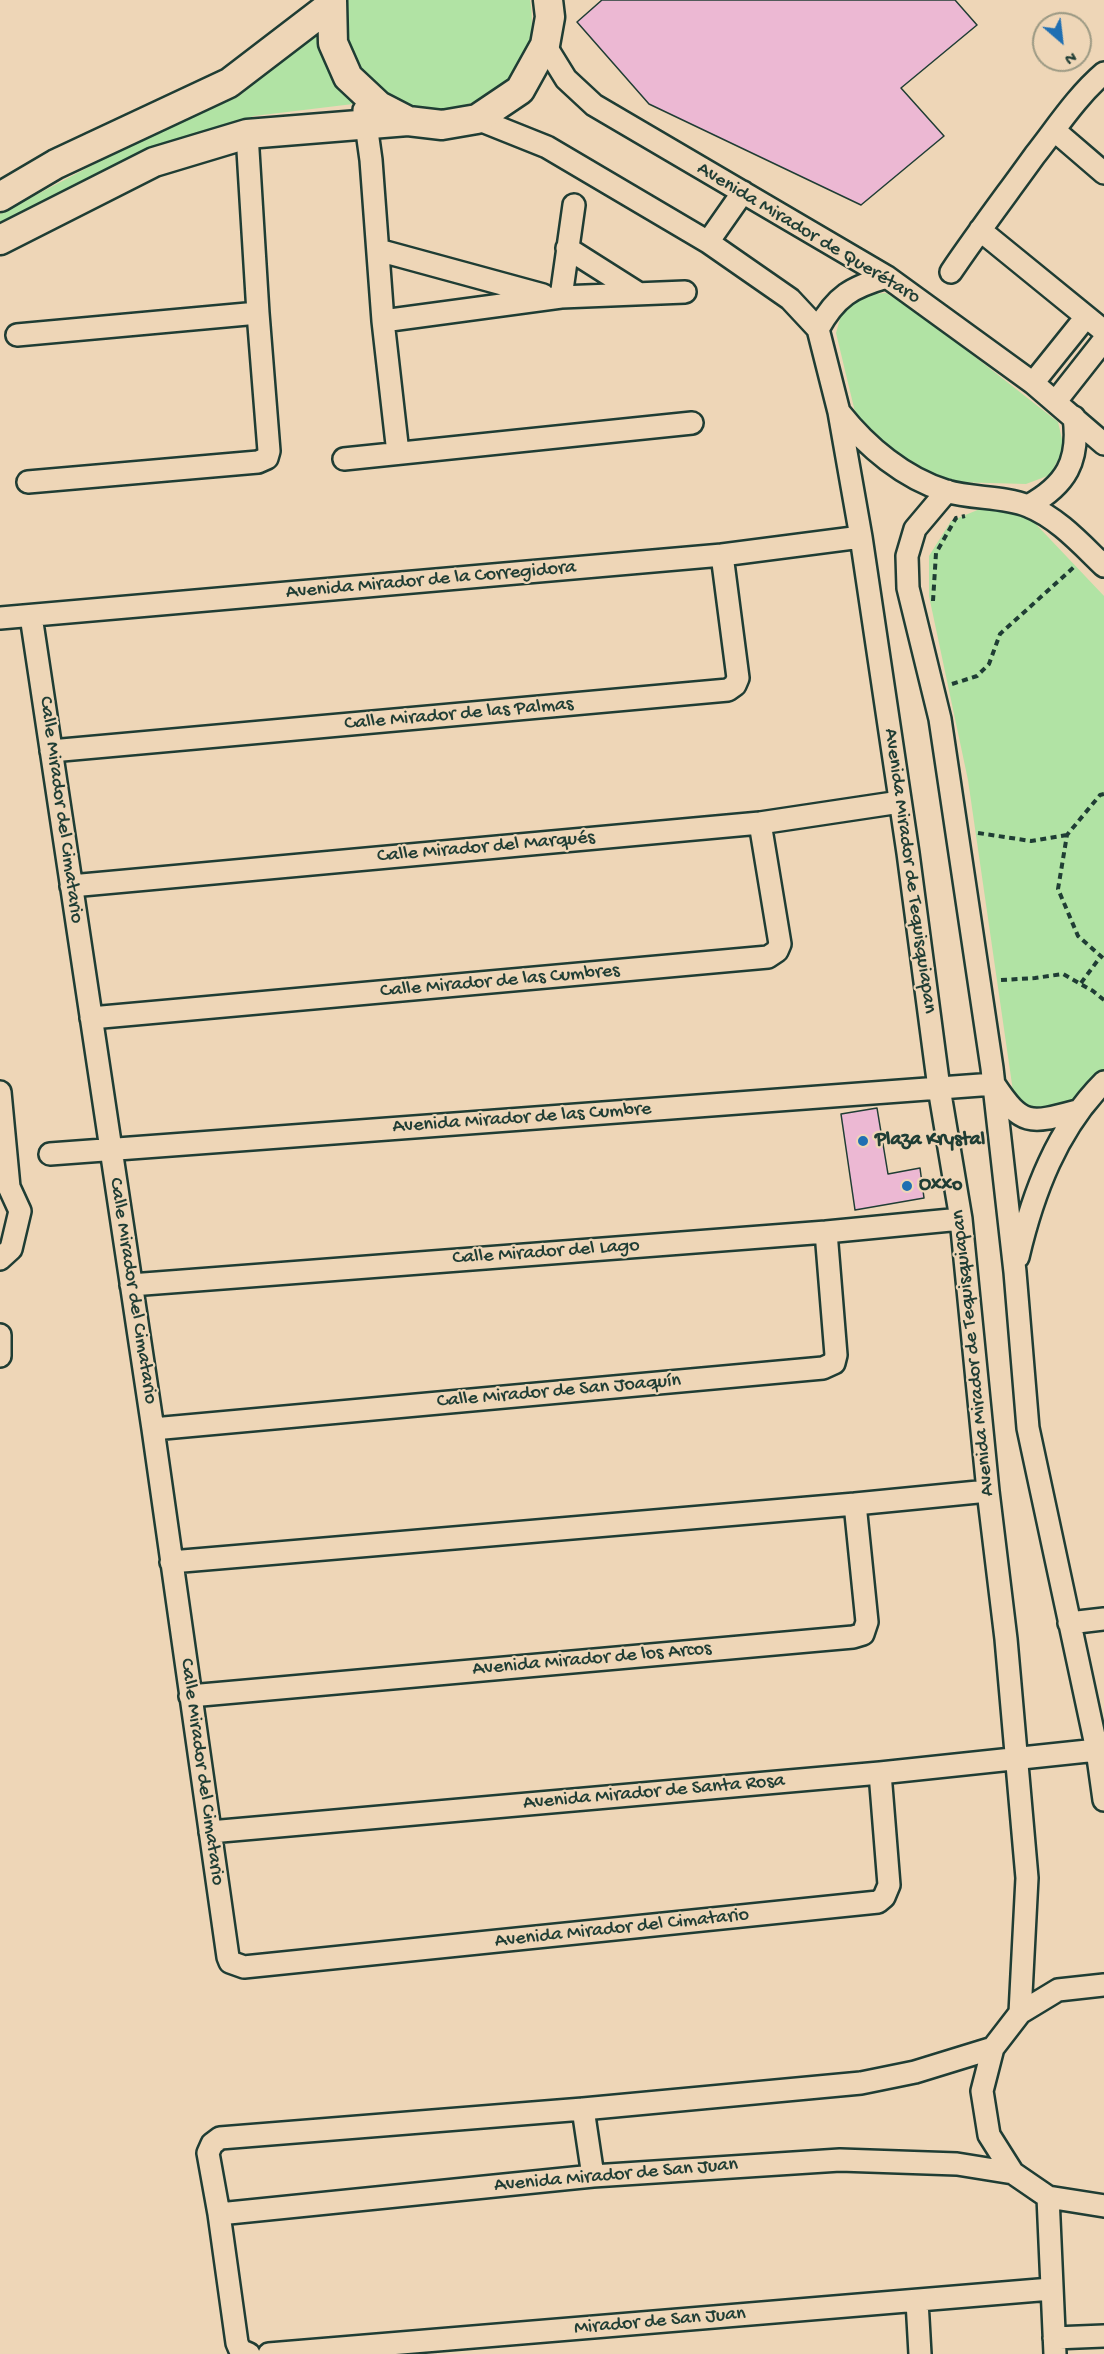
<!DOCTYPE html>
<html>
<head>
<meta charset="utf-8">
<style>
	body { margin:0 }
	#map { position:relative; width:1104px; height:2354px; overflow:hidden; background:#eed6b7; font-family:"Gochi Hand",sans-serif }
	canvas { display:block }
	.north { position:absolute; left:1032px; top:12px; width:60px; height:60px; box-sizing:border-box; background:#eed6b7; border:2px solid #9b9983; border-radius:50%; rotate:152deg; font-size:16px; font-weight:700; line-height:24px; text-align:center; color:#1f3d34 }
	.north::after { content:''; display:block; margin:auto; width:21px; height:27px; background:#1f6fb2; clip-path:polygon(50% 0,100% 100%,50% 72%,0 100%) }
</style>
</head>
<body>
<div id="map">
<canvas width="1104" height="2354"></canvas>
<div class="north">N</div>
</div>
<script>
const ctx = document.querySelector('canvas').getContext('2d');
ctx.lineJoin = 'round';
function fillPath(path, color) { ctx.fillStyle = color; ctx.fill(path, 'evenodd'); }
function stroke(path, color, width, dash) { ctx.strokeStyle = color; ctx.lineWidth = width; ctx.lineCap = dash ? 'butt' : 'round'; ctx.setLineDash(dash || []); ctx.stroke(path); }
function write(font, color, halo, rows, align = 'center') {
  ctx.font = font + ' "Gochi Hand",sans-serif'; ctx.lineWidth = 4.5; ctx.setLineDash([]); ctx.textBaseline = 'middle'; ctx.strokeStyle = halo; ctx.fillStyle = color; for (const [text, x, y, turn = 0] of rows) {
    ctx.save(); ctx.translate(x, y); ctx.rotate((+turn || 0) * Math.PI / 180); ctx.textAlign = isNaN(turn) ? turn : align; if (halo) ctx.strokeText(text, 0, 0); ctx.fillText(text, 0, 0); ctx.restore();
  }
}
fillPath(new Path2D(`
	M346 0H530C552 117 375 156 346 36 343 26 346 11 346 0Z
	M318 31 330 73 353 104 254 116 147 151 0 229V214L140 140 238 97Z
	M886 293 923 316 1058 422 1064 448 1050 475 1026 484 953 482 899 461 856 416 836 333 843 308 861 295Z
	M987 506 1031 519 1104 596V1075L1063 1114 1046 1118 1015 1105 968 780 929 596V556L951 521Z`), '#b1e3a4');
const building = new Path2D(`
	M602 0H955L977 25 901 88 944 136 861 205 649 104 577 22Z
	M877 1108 888 1174 920 1168 924 1198 855 1210 841 1114Z`);
fillPath(building, '#ecb8d3');
stroke(building, '#1f3d34', 1.5);
const street = new Path2D(`
	M545 45 566 79 594 105 887 277 1033 383 1104 444
	M364 110 371 160 383 321 398 453
	M477 119 547 147 708 242 790 299 818 329 839 412 861 537 908 853 939 1088 961 1219 988 1491 1006 1639 1027 1878 1020 2013
	M1054 130 1104 173
	M980 230 1104 331
	M708 242 743 192
	M567 248 638 293
	M378 250 543 295
	M951 272C978 232 1007 194 1035 155 1057 127 1077 96 1104 73
	M561 297 574 205
	M383 321 561 297 685 292
	M818 329C836 296 852 287 887 277
	M17 335 258 313
	M1033 383 1086 317
	M1056 401 1104 340
	M840 413C867 447 904 478 946 491 972 499 1003 496 1028 506 1058 518 1081 544 1104 566
	M344 459 692 423
	M28 482 258 462 267 458 269 451 258 313 247 134
	M947 491 915 529 907 556 908 588 940 719 992 1068 1015 1272 1028 1428 1097 1750 1104 1800
	M1028 506C1066 485 1080 461 1074 417
	M31 616 153 1429 228 1957 230 1962 244 1967 878 1902 884 1897 889 1885 880 1773
	M0 618 722 555 861 537
	M51 751 728 690 735 685 738 678 722 555
	M71 886 760 823 900 802
	M91 1018 768 957 777 951 780 944 760 823
	M0 1092 9 1187 20 1211 11 1249 0 1259
	M50 1154 994 1084C1022 1126 1029 1124 1077 1111
	M1018 1257C1033 1193 1057 1129 1104 1082
	M131 1285 826 1232 961 1219
	M0 1335V1356
	M153 1429 823 1368 834 1363 836 1355 826 1232
	M171 1562 855 1504 988 1491
	M1069 1623 1104 1619
	M190 1696 853 1637 863 1634 867 1622 855 1504
	M210 1832 880 1773 1097 1750
	M1104 1985 1058 1990 1020 2013 993 2048 982 2091 989 2135 1013 2173 1048 2197 1104 2206
	M583 2109 593 2176
	M1048 2197 1055 2354
	M219 2214 593 2176 840 2160 957 2164 1013 2173
	M917 2301 920 2354
	M1054 2338 1104 2336
	M249 2354 240 2350 237 2343 219 2214 208 2153 212 2144 220 2138 583 2109 861 2083 915 2072 993 2048
	M269 2354 1051 2289`);
const secondary = new Path2D(`
	M332 0 333 43 348 77 379 106 408 121 442 125 477 119 520 90 545 45 550 17 548 0
	M0 197 56 164 229 83 331 5
	M0 240 154 162 247 134 408 121`);
stroke(street, '#1f3d34', 26);
stroke(secondary, '#1f3d34', 33);
stroke(new Path2D(`
	M933 601 936 553 956 518 965 516
	M952 684 977 676 989 664 1000 634 1075 566
	M1104 794 1100 795 1067 835 1058 889 1078 936 1104 959
	M978 833 1031 841 1067 835
	M1001 980 1035 978 1063 974 1093 991 1104 1000
	M1081 983 1101 956`), '#1f3d34', 4, [6, 4.5]);
stroke(street, '#eed6b7', 21);
stroke(secondary, '#eed6b7', 28);
for (const [x, y, r, color] of [
	[863,1141,6,"#1f6fb2"],
	[907,1186,6,"#1f6fb2"]
]) { const dot = new Path2D(); dot.arc(x, y, r, 0, 2 * Math.PI); ctx.fillStyle = color; ctx.fill(dot); stroke(dot, '#eed6b7', 2); }
write('20px', '#1f3d34', '#eed6b7', [
	["Avenida Mirador de Querétaro",808,234,31],
	["Avenida Mirador de la Corregidora",431,581,-5],
	["Calle Mirador de las Palmas",459,715,-5],
	["Calle Mirador del Cimatario",60,810,82],
	["Calle Mirador del Marqués",486,848,-5],
	["Avenida Mirador de Tequisquiapan",909,871,82],
	["Calle Mirador de las Cumbres",500,982,-5],
	["Avenida Mirador de las Cumbre",522,1119,-4],
	["Calle Mirador del Lago",546,1253,-4],
	["Calle Mirador del Cimatario",132,1291,81],
	["Avenida Mirador de Tequisquiapan",974,1353,-96],
	["Calle Mirador de San Joaquín",559,1392,-5],
	["Avenida Mirador de los Arcos",592,1660,-5],
	["Calle Mirador del Cimatario",201,1772,82],
	["Avenida Mirador de Santa Rosa",654,1793,-5],
	["Avenida Mirador del Cimatario",622,1929,-6],
	["Avenida Mirador de San Juan",616,2176,-5],
	["Mirador de San Juan",660,2322,-5]
]);
write('bold 20px', '#1f3d34', '#eed6b7', [
	["Plaza Krystal",875,1141],
	["Oxxo",919,1186]
], 'left');
</script>
</body>
</html>
